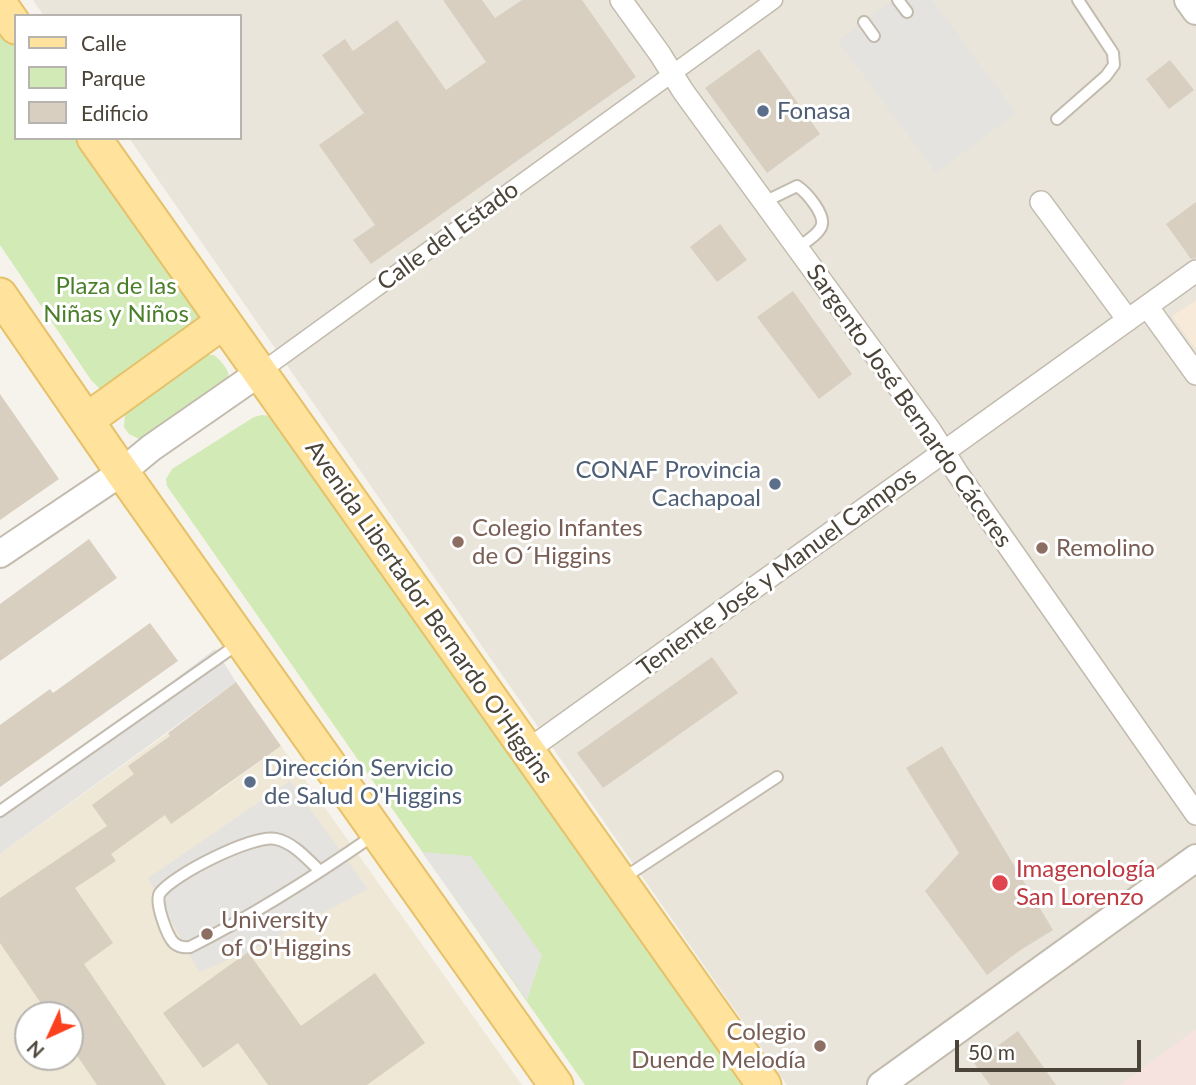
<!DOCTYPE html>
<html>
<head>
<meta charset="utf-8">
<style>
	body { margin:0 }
	#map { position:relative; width:1196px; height:1085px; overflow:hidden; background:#f6f3ec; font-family:Lato,sans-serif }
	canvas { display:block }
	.legend { position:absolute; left:14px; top:14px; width:228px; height:126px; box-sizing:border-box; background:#fff; border:2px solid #b7b4b0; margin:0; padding:9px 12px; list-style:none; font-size:21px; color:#4b4439 }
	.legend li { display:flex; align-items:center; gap:14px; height:35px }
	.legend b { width:35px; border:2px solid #b7b4b0 }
	.north { position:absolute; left:14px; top:1001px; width:70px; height:70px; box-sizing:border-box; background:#fff; border:2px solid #b7b4b0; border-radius:50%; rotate:225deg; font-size:19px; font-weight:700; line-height:28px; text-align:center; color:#4b4439 }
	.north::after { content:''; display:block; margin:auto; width:24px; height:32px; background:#fc3f1d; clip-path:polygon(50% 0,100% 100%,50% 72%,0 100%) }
	.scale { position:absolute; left:955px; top:1040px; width:186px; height:32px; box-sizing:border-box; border:4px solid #4b4439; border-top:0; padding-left:9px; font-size:21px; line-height:24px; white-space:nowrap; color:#4b4439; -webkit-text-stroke:5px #fff; paint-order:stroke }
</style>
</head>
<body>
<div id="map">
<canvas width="1196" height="1085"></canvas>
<ul class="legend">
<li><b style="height:9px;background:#ffe39c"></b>Calle</li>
<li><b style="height:19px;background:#d2eab5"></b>Parque</li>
<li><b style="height:19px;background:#d8cfc1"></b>Edificio</li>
</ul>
<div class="north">N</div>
<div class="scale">50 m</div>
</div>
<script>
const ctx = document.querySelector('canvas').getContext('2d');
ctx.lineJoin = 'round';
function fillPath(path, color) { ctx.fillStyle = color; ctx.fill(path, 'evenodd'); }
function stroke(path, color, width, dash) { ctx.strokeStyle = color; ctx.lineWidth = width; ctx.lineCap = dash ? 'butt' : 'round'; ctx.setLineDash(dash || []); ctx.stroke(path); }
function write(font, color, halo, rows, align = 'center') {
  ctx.font = font + ' Lato,sans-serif'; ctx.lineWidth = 6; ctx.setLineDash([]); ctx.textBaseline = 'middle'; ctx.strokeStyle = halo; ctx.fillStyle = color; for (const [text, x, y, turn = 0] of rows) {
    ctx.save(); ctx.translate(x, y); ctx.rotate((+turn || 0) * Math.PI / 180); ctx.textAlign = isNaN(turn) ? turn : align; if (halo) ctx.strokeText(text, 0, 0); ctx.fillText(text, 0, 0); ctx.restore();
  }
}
fillPath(new Path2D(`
	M33 0H1196V1085H787L129 138H240V16H44Z`), '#eae5da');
fillPath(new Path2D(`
	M1196 300V350L1172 316Z`), '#f7ead8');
fillPath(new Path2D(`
	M168 733 214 795 281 746 522 1085H0V854ZM28 1015H70V1057H28Z`), '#efe8d6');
fillPath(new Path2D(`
	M1196 1029V1085H1119Z`), '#f6e3e0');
fillPath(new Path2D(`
	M0 18 16 40V138H84L201 307 198 319 189 331 102 391 91 380 0 245Z
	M208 355H214C224 364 230 370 229 383L141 440 129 434 124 427 125 411 200 357Z
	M262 415 271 416 747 1085H585L167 486 166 479 172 469 254 417Z`), '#d2eab5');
fillPath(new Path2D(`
	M893 0H932L1016 113 936 173 838 41Z
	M215 649 236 682 0 854V813Z
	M290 781 368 889 248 952 199 972 148 878Z
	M422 852 471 856 542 955 527 1000Z`), '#e5e3e0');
fillPath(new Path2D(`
	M443 0H482L495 18 522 0H582L636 77 371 264 353 240 375 225 319 145 364 113 322 55 345 39 353 51 397 20 446 90 486 62Z
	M759 49 820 134 767 173 705 88Z
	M1170 60 1194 90 1169 109 1146 79Z
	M1196 202V258L1191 259 1166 224Z
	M720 224 747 260 717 282 690 247Z
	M793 291 852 374 819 399 757 317Z
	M0 394 59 479 0 520Z
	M89 539 117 578 0 661V604Z
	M150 623 178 661 0 787V725L50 689 53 693Z
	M712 657 738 693 603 788 577 753Z
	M236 682 281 746 171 824 165 815 111 854 116 861 75 888 113 943 84 964 166 1085H97L70 1045V1015H49L0 943V898L107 826 92 805 134 774 128 766 170 736 168 733Z
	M942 746 1053 930 1019 951 987 975 925 891 959 853 906 768Z
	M248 952 301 1026 375 973 425 1043 367 1085H268L238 1043 203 1068 163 1013Z
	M1018 1031 1056 1085H990L974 1063Z`), '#d8cfc1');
const service = new Path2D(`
	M898 0 907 12
	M864 22 874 36
	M1057 119 1106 76 1114 65 1113 53 1078 0
	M764 202 797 186C806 192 829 217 820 229 815 237 804 243 797 248
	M0 811 238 644
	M320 871C307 859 294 843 276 839 254 834 174 874 160 893 154 901 167 936 174 943 179 947 184 948 190 947 254 915 315 876 374 835
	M622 879 777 777`);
const pedestrian = new Path2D(`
	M259 373 774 0`);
const minor = new Path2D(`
	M621 0 660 54 683 91 930 430 958 474 1196 814
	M1041 202 1128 320
	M1147 306 1196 374
	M528 750 1196 271`);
const tertiary = new Path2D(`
	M1188 0 1196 11
	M0 554 122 472 151 448 259 373
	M881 1085 1196 858`);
const primary = new Path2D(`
	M0 4 16 27
	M94 138 764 1085
	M0 295 122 472 556 1085
	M87 420 223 322`);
stroke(service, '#c2bbae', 14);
stroke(pedestrian, '#c2bbae', 19);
stroke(minor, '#c2bbae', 24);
stroke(tertiary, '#c2bbae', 30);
stroke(primary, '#e6c16a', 37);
stroke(service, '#fff', 10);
stroke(pedestrian, '#fff', 16);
stroke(minor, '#fff', 21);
stroke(tertiary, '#fff', 26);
stroke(primary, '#ffe39c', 33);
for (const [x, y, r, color] of [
	[763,111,7,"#5c6f8a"],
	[775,484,7,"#5c6f8a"],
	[458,542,7,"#8d6e63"],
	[1042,548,7,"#8d6e63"],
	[250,782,7,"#5c6f8a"],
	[1000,883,9,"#e0444e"],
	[207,934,7,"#8d6e63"],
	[820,1046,7,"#8d6e63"]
]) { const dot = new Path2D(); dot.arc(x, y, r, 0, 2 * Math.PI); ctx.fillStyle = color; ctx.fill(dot); stroke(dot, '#fff', 2.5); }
write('24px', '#4e5e75', '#fff', [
	["Fonasa",777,111],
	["CONAF Provincia",761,470,"right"],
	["Cachapoal",761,498,"right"],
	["Dirección Servicio",264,768],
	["de Salud O'Higgins",264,796]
], 'left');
write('24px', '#4b4439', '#fff', [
	["Calle del Estado",448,236,-36],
	["Sargento José Bernardo Cáceres",909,406,55],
	["Teniente José y Manuel Campos",777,572,-36],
	["Avenida Libertador Bernardo O'Higgins",429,612,55]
]);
write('24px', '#4a7f2a', '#fff', [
	["Plaza de las",116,286],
	["Niñas y Niños",116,314]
]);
write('24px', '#785e54', '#fff', [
	["Colegio Infantes",472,528],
	["de O´Higgins",472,556],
	["Remolino",1056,548],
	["University",221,920],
	["of O'Higgins",221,948],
	["Colegio",806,1032,"right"],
	["Duende Melodía",806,1060,"right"]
], 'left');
write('24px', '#be3a42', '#fff', [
	["Imagenología",1016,869],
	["San Lorenzo",1016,897]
], 'left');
</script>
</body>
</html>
